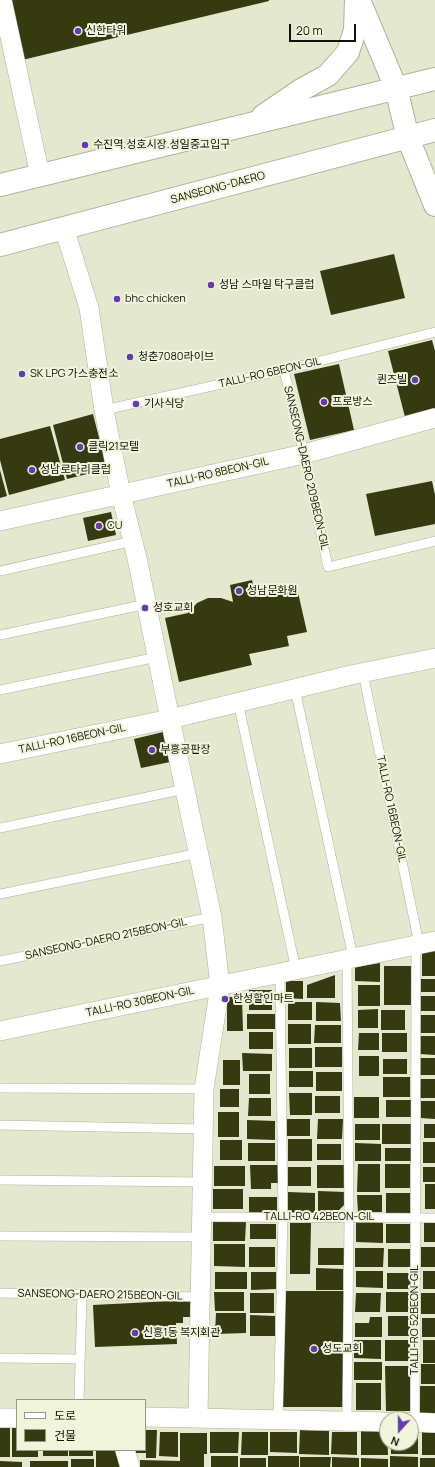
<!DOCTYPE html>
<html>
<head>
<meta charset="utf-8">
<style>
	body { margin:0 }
	#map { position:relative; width:435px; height:1467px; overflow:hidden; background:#e3e8ce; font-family:Manrope,"Noto Sans KR",sans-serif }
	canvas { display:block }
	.legend { position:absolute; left:16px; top:1399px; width:130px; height:52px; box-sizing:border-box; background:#f0f5db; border:1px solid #979a87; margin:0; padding:5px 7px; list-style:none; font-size:12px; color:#11120a }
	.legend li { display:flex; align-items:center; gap:8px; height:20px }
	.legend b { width:20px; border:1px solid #979a87 }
	.north { position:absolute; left:379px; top:1411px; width:40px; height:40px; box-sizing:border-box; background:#f0f5db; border:1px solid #979a87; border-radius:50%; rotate:201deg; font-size:11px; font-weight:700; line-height:16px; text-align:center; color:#11120a }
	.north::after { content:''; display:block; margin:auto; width:14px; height:18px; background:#6639b0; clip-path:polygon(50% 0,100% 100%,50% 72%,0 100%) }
	.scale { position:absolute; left:289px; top:24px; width:67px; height:18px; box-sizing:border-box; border:2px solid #11120a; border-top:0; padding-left:5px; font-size:12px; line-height:14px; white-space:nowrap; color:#11120a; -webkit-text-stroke:3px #f0f5db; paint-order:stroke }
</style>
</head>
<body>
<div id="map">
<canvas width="435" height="1467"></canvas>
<ul class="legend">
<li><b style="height:5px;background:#fff"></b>도로</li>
<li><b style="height:11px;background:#353a10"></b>건물</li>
</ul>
<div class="north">N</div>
<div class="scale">20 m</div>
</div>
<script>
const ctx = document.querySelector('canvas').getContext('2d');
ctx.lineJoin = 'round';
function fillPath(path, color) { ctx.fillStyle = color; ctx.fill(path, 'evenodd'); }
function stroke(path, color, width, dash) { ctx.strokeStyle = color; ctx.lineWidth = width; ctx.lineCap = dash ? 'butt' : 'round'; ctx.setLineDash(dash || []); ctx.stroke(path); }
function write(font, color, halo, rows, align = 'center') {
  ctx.font = font + ' Manrope,"Noto Sans KR",sans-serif'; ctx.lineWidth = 4; ctx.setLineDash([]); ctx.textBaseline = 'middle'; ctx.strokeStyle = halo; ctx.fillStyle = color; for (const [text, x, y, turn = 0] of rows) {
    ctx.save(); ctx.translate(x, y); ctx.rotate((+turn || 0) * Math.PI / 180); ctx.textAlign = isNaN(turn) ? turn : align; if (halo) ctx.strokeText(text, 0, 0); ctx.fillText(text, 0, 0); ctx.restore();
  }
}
fillPath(new Path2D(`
	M5 0H269V1L18 61Z
	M394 254 405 298 331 315 320 271Z
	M432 340 435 351V409L405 417 388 351Z
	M339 364 354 430 310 440 294 374Z
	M93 414 107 469 67 479 53 425Z
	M50 426 65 480 9 495 0 460V439Z
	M0 470 7 496 0 498Z
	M432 481 435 495V524L375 536 366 494Z
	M111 512 116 535 88 541 83 518Z
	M252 580 256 597 297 588 307 632 287 636 289 646 249 654 252 665 179 682 165 618 188 613 197 603 208 598H221L233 602 230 585Z
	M163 732 170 762 141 768 134 739Z
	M435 950V976H422V953Z
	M380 963V982L355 981V967Z
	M384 966H414V1005H384Z
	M335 975V998H307V985Z
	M421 979H435V992H421Z
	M286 981H303V999L286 998Z
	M358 985H380V1006H358Z
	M249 990H272V1010H249Z
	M419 996H435V1011H419Z
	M227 997H242L243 1031H227Z
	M288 1002H312V1020H288Z
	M316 1002 340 1003 341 1021H316Z
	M378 1009V1028H358V1010Z
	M381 1010H405V1030H381Z
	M247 1014H275V1029H247Z
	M419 1015H435V1033H420Z
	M288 1024H311V1044H288Z
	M315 1025H341V1043H314Z
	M249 1032H273V1049H249Z
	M359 1033H379V1050H358Z
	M382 1033H407V1052H382Z
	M419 1036H435V1055L419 1054Z
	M315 1047H342V1067H315Z
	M289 1048H312V1068H289Z
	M242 1053 272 1054V1071H243Z
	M359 1056H379V1076H359Z
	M420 1058H435V1075H420Z
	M383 1059H407V1074H383Z
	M223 1060H240V1085H223Z
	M289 1071H313V1087H289Z
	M316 1072H342V1091H316Z
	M249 1074H270V1094H249Z
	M383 1077H410V1097H383Z
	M420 1079H435V1098H420Z
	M220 1089H239V1107H220Z
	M289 1093H312V1115H290Z
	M315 1096H340V1113H315Z
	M354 1097H379V1118H354Z
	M249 1098H271V1116H248Z
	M386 1100H413V1117H386Z
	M421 1101H435V1119L421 1118Z
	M218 1112H239V1137H218Z
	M287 1119H310V1136H287Z
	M318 1119H343L342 1139H317Z
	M247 1120 275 1121V1140L247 1139Z
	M355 1124H380V1140H355Z
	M382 1124H412L413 1144H382Z
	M424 1124H435V1138H424Z
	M288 1139H312V1161H288Z
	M220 1140H242V1160H220Z
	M423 1142H435V1163H423Z
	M248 1143H275V1161H248Z
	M355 1143 381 1144V1161H355Z
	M317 1144H341V1160H317Z
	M385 1148H411V1161H385Z
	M358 1164H380V1192H357Z
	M385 1164H410V1188H385Z
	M250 1165H280V1183H271V1189H251Z
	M317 1165H344V1188H317Z
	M214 1166H245V1186H214Z
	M288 1167H311V1186H288Z
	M423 1167H435V1182H423Z
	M425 1184H435V1209H425Z
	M213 1189H243V1209H213Z
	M318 1191 345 1192 344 1205 338 1211H318Z
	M288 1192 315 1193V1213H288Z
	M386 1193H410V1213H386Z
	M357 1195H382V1212H358Z
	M249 1197H277V1213H249Z
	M424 1221H435V1242H424Z
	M213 1222H246L245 1241H213Z
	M356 1222H383V1243L356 1242Z
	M290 1223H311L310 1274H290Z
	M250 1224H276V1239H250Z
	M386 1224H410V1243H386Z
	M214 1244H245V1267L214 1266Z
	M249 1247H275V1267H249Z
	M421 1247H435V1267H421Z
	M318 1248H345V1265H318Z
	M355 1248H384L383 1267H355Z
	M388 1249H410V1267H388Z
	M316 1268 343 1269V1290H316Z
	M356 1271H383V1288L356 1287Z
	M423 1271H435V1289H423Z
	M215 1272H247V1289H215Z
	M251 1272H276V1289L251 1290Z
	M387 1273H412V1289H387Z
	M283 1291H345L346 1407H281Z
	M214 1292H244V1311H215Z
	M386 1292H409V1312H386Z
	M250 1293H274V1313H250Z
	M356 1293H381L380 1312H355Z
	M421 1293H435V1314H421Z
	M192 1300 193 1317H183V1323H176L177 1344 95 1347 93 1305Z
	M216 1313H246V1333L215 1334Z
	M250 1315 275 1316V1336H250Z
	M388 1316H411V1336H388Z
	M370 1317H382V1337H355V1323H369Z
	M422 1318H435V1337H422Z
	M354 1340H381V1359L354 1358Z
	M385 1340H410V1361H385Z
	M423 1340H435V1363H423Z
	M354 1362H382V1380H354Z
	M421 1364H435V1384H421Z
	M385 1366H410V1411H386Z
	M356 1383H381V1410H356Z
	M420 1386H435V1413H420Z
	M0 1427H10V1457H0Z
	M12 1427H17V1450H38V1457H12Z
	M145 1430H157L156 1458H146V1453H133V1450H145Z
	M300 1430 329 1431V1455L299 1454Z
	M361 1430H387L388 1455H361Z
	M160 1432H178V1457L159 1456Z
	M210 1432H239L238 1453H210Z
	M242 1432H268V1455H241Z
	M270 1432H297V1453L270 1452Z
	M332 1432H357V1455L331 1454Z
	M422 1432 435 1433V1455H422Z
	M180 1433H207V1454H204V1467H140V1460L180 1461Z
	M411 1434H418V1454H391V1443H411Z
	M43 1450H68V1456H43Z
	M69 1450H93V1456H69Z
	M96 1450H118L123 1467H96Z
	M211 1456H238V1467H211Z
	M268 1456H299V1467H268Z
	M390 1456 418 1457V1467H390Z
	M300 1457H331L330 1467H300Z
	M332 1457 359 1458V1467H332Z
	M240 1458H266V1467H240Z
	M361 1458 388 1459V1467H361Z
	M420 1458H435V1467H420Z
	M71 1459H94V1467H71Z
	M0 1461 22 1462V1467H0Z
	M30 1461H68V1467H30Z`), '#353a10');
const lane = new Path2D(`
	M284 370 304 454 328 567 435 541
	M104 410 284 370 435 332
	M0 571 133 541
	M0 635 147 604
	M363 673 419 944
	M295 689 353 957
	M0 690 157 657
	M238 702 296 970
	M0 828 185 789
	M0 894 199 853
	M0 961 212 917
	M0 1088 204 1089
	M0 1125 203 1129
	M0 1180 203 1182
	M202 1217 435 1218
	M0 1236 202 1237
	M0 1293 201 1297
	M0 1358 80 1359
	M79 1400 82 1295
	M278 1419 283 1217 280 973
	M347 1421 349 1217 347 959
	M415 1422 416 945`);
const street = new Path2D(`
	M2 0 40 175
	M64 228 89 308 104 410 121 494 137 558 170 719 212 917 220 986 204 1089 198 1417
	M0 521 304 454 435 418
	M0 754 170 719 351 675 435 658
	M0 1031 435 941
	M145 1417 387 1422
	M0 1418H17
	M411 1422 435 1423
	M125 1450 130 1467`);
const secondary = new Path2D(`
	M359 0 396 88 408 138 435 205`);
const primary = new Path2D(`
	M263 116 301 90 328 75 348 52 355 30 356 0
	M0 185 435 79
	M0 245 435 130`);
stroke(lane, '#aeb39a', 10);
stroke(street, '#aeb39a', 20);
stroke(secondary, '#aeb39a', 24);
stroke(primary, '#aeb39a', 24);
stroke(lane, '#fff', 9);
stroke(street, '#fff', 19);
stroke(secondary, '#fff', 22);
stroke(primary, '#fff', 22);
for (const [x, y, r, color] of [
	[78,31,4,"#6639b0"],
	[85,145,4,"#6639b0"],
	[211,285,4,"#6639b0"],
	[117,299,4,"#6639b0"],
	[130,357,4,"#6639b0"],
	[22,374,4,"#6639b0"],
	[415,380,4,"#6639b0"],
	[324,402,4,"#6639b0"],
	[136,404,4,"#6639b0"],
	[80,447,4,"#6639b0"],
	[32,470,4,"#6639b0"],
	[99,526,4,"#6639b0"],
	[239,591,4,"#6639b0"],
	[145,608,4,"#6639b0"],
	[152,750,4,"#6639b0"],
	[225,999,4,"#6639b0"],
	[135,1333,4,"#6639b0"],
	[314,1349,4,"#6639b0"]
]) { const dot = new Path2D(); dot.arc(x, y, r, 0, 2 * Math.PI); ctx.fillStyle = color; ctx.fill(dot); stroke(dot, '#f0f5db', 1.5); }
write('11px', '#11120a', '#f0f5db', [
	["신한타워",86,31],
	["수진역.성호시장.성일중고입구",93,145],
	["성남 스마일 탁구클럽",219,285],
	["bhc chicken",125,299],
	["청춘7080라이브",138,357],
	["SK LPG 가스충전소",30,374],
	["퀸즈빌",407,380,"right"],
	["프로방스",332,402],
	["기사식당",144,404],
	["클릭21모텔",88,447],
	["성남로타리클럽",40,470],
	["CU",107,526],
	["성남문화원",247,591],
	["성호교회",153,608],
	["부흥공판장",160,750],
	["한성할인마트",233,999],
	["신흥1동 복지회관",143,1333],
	["성도교회",322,1349]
], 'left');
write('11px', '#11120a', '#f0f5db', [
	["SANSEONG-DAERO",218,188,-15],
	["TALLI-RO 6BEON-GIL",270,373,-13],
	["SANSEONG-DAERO 209BEON-GIL",306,468,77],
	["TALLI-RO 8BEON-GIL",218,473,-13],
	["TALLI-RO 16BEON-GIL",72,739,-12],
	["TALLI-RO 16BEON-GIL",391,809,78],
	["SANSEONG-DAERO 215BEON-GIL",106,939,-12],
	["TALLI-RO 30BEON-GIL",140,1002,-12],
	["TALLI-RO 42BEON-GIL",319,1217],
	["SANSEONG-DAERO 215BEON-GIL",100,1295,1],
	["TALLI-RO 52BEON-GIL",415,1320,-90]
]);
</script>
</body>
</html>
